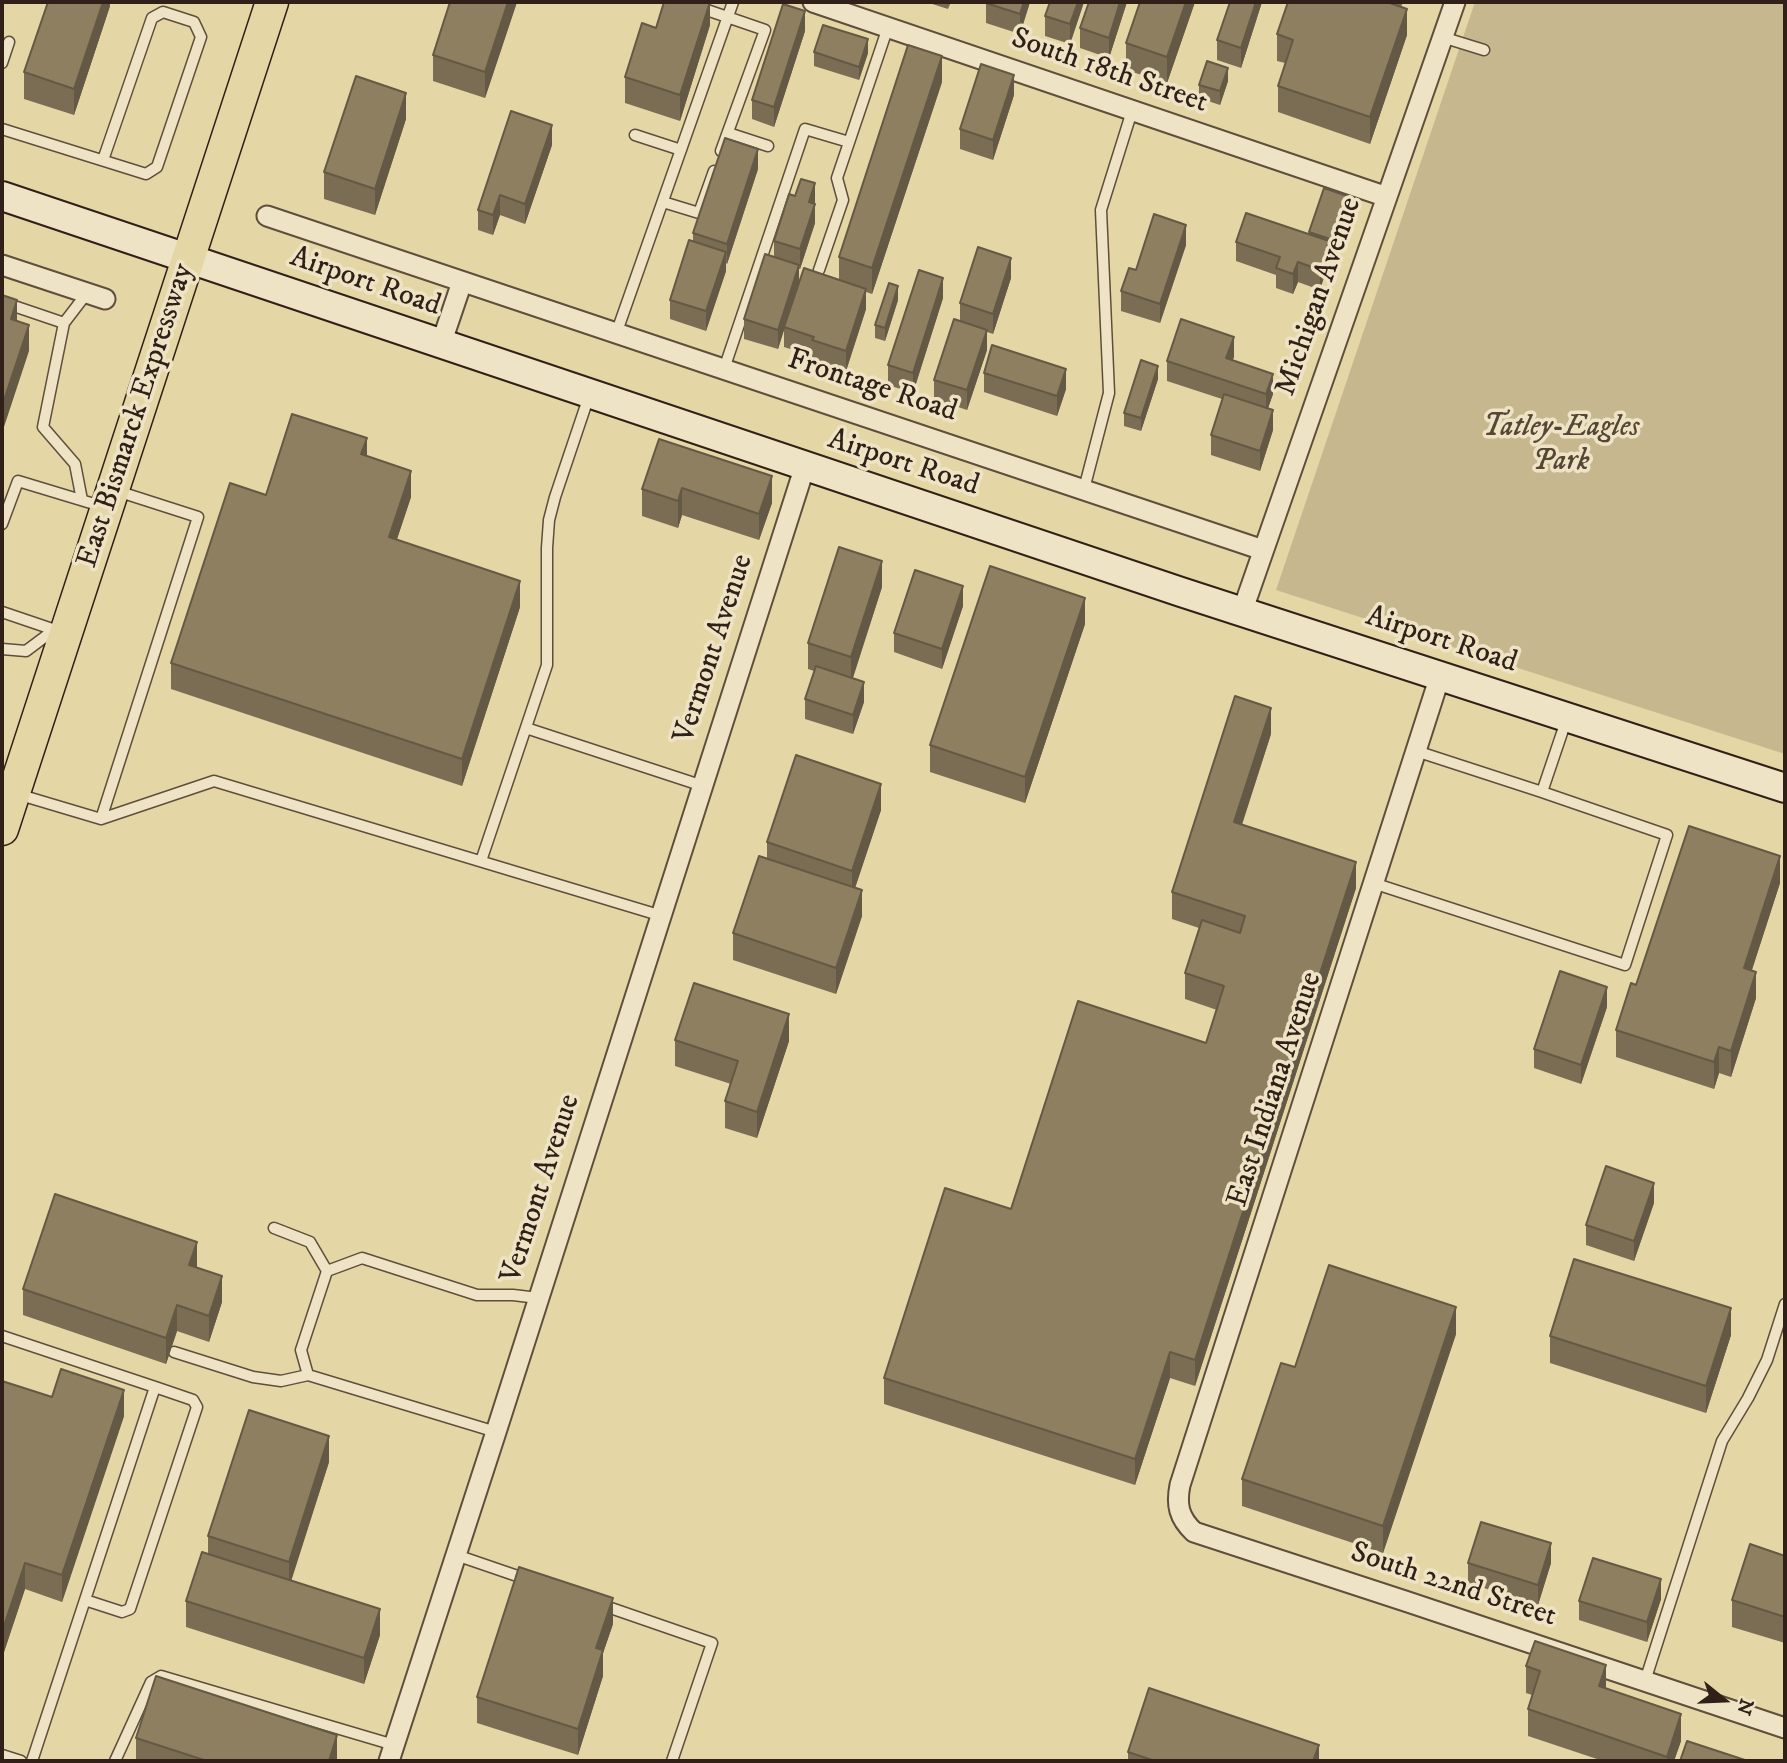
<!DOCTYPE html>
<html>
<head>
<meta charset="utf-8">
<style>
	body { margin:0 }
	#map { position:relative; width:1787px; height:1763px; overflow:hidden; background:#e5d6a6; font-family:"IM FELL DW Pica",serif }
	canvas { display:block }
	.frame { position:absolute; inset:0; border:4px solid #312017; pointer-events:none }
	.north { position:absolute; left:1689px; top:1665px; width:70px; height:70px; -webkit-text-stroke:5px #eee4c5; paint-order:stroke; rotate:108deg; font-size:19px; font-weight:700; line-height:28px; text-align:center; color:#312017 }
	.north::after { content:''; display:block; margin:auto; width:24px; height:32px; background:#312017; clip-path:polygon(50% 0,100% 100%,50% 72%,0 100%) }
</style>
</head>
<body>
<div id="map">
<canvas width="1787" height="1763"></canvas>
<div class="frame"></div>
<div class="north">N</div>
</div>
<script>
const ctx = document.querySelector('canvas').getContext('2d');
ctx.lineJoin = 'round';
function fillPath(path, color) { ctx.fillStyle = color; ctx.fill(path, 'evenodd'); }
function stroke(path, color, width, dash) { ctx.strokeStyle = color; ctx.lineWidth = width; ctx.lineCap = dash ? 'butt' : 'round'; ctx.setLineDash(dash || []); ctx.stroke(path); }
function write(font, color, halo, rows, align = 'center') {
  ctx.font = font + ' "IM FELL DW Pica",serif'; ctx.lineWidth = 7; ctx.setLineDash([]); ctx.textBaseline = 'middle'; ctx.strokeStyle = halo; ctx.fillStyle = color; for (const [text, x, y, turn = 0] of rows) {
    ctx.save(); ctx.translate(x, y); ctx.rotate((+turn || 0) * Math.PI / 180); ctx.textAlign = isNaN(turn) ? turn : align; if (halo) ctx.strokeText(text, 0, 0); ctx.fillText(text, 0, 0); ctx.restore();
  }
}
fillPath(new Path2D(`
	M1475 2H1785V754L1276 590Z`), '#c6b78e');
const service = new Path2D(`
	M701 8 765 30 721 151
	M1442 37 1484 50
	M2 63 9 42
	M2 129 146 174 157 167 201 37 194 22 163 12 152 18 103 160
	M728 133 768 146
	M635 135 681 150
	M663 202 699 213 714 171
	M819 270 843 200 837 178 888 27
	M2 302 64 323 43 427 75 464 82 500
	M64 323 87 293
	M616 334 733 2
	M724 369 805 129 849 142
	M1084 489 1109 393 1101 210 1132 111
	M2 524 18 481 104 507
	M2 612 61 632
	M2 649 26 651 54 630
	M526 728 703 786
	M1416 751 1542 792
	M17 794 101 819 214 781 662 916
	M101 819 198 517 117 491
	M481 861 547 665V548L549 520 555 497 589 396
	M1373 883 1625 965 1667 835 1542 792 1566 721
	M274 1228 310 1242 327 1271
	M2 1336 155 1387 32 1761
	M174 1352 253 1377 281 1381 308 1375
	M496 1432 308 1375 301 1350 327 1271 362 1258 477 1295H513L538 1298
	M456 1555 529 1580
	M85 1600 122 1612 130 1609 197 1407 193 1400 155 1387
	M602 1605 712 1643 672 1761
	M1645 1681 1722 1441 1748 1398 1767 1360 1785 1304
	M2 1755 21 1761
	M115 1761 151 1682 161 1676 394 1745`);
const minor = new Path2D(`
	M813 2 1387 197
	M267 216 1263 550
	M2 265 105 299
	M441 344 462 282
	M1242 612 1455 2
	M1440 676 1180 1485C1176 1505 1179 1518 1194 1532L1408 1602 1785 1728
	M389 1761 496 1432 805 466`);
const secondary = new Path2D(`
	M2 196 1181 592 1785 788`);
const primary = new Path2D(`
	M2 829 272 2`);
stroke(service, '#5e4e3b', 13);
stroke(minor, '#5e4e3b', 23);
stroke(secondary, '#312017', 32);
stroke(primary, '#312017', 35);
stroke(service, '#eee4c5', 10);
stroke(minor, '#eee4c5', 19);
stroke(secondary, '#eee4c5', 28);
stroke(primary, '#e5d6a6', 32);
fillPath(new Path2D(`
	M110 2V6L74 115 24 99V72Z
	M450 2H517L485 98 433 81V55Z
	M710 2V25L680 121 625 103V77L656 28Z
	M926 2H951L948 9Z
	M1030 2 1020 34 986 23V3Z
	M1050 2H1084L1070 44 1045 36V16Z
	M1089 2H1127L1109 58 1080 48V28Z
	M1195 2 1167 83 1126 70V43Z
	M1262 2 1241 68 1217 60V40Z
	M1288 2H1403L1401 7 1407 35 1370 144 1278 112V86L1285 63 1277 61V34Z
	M805 31 774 127 752 119V100Z
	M814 52 868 53 859 80 814 66Z
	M1228 81 1220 105 1199 98V85Z
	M942 82 872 294 866 292V309L846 371 812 360V356L784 347V329L778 349 744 339V319L774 257V241L795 196 815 183V223L800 269H799V283L839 280V257Z
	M1014 95 993 160 960 149V129Z
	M406 119 375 215 324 199V172Z
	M552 145 525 224 500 215 493 235 478 230V210Z
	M758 169 727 264 726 263V271L706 331 670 319V300L693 241V233Z
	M1347 209 1333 253 1329 252V261L1320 290 1298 282 1293 294 1276 288V275L1236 261V242L1309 234V232Z
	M1186 245 1160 323 1121 311V291L1136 270Z
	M1011 278 993 334 987 332V350L967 410 934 399V380L960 322V303Z
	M943 298 913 393 888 385V365Z
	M898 300 885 341 875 338V325Z
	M1234 357 1232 360 1273 394 1268 408 1273 430 1260 471 1211 455V435L1222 399 1167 381V361Z
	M984 373 1066 389 1057 416 984 392Z
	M1158 379 1141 431 1124 426V413Z
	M659 439 772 503 759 540 682 515 678 528 642 516V489Z
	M367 456 411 497 397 539 520 607 462 786 171 689V663L266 495Z
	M882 587 853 678 864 702 853 734 805 719V699L814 671 808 669V643Z
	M963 606 942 669 894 652V633Z
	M1085 624 1025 803 930 772V745Z
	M1271 734 1242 825 1356 888 1195 1386 1170 1378 1135 1485 884 1404V1378L1011 1209 1206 1043 1217 1010 1185 999V973L1199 928 1172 919V892Z
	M881 810 855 888 862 916 836 994 733 960V933L767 859V842Z
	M1780 883 1752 970 1756 998 1731 1077 1719 1073 1714 1089 1616 1057V1030L1636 985Z
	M1607 1007 1581 1084 1534 1068V1049Z
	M675 1040 789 1041 757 1138 725 1128V1101L731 1084 675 1066Z
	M1654 1203 1634 1261 1586 1245V1225Z
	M197 1267 222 1302 209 1342 177 1331 166 1364 23 1315V1289Z
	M1456 1334 1383 1553 1242 1506V1479L1295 1367Z
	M1731 1335 1706 1413 1550 1363V1336Z
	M2 1381 52 1397 124 1416 62 1602 25 1589 2 1658Z
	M329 1462 291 1580 380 1635 364 1684 186 1627V1601L208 1553V1536Z
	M1785 1556V1643L1732 1627V1600Z
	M1468 1563H1551L1538 1605 1468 1583Z
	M1661 1599 1647 1642 1579 1620V1601Z
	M613 1624 603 1653V1676L578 1755 477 1723V1697Z
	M1526 1666 1606 1689 1681 1741 1674 1761H1603L1528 1736V1709L1532 1695 1526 1693Z
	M136 1738 337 1761H136Z
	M1128 1752 1319 1761H1128Z`), '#7b6d53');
fillPath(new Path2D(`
	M103 2H110V6L74 115V89Z
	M508 2H517L485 98V72Z
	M710 2V25L680 121V95Z
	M1024 2H1030L1020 34V14Z
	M1078 2H1084L1070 44V24Z
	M1120 2H1127L1109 58V38Z
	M1186 2H1195L1167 83V57Z
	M1256 2H1262L1241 68V48Z
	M1407 9V35L1370 144V117Z
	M805 11V31L774 127V107Z
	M868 39V53L859 80V67Z
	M942 56V82L872 294V268Z
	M1228 68V81L1220 105V91Z
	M1014 75V95L993 160V140Z
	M406 93V119L375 215V189Z
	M552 125V145L525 224V204Z
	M758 149V169L727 264V244Z
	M815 183V203L809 202Z
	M500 195V215L493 235V215Z
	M1347 196V209L1333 253V240Z
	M815 204V223L800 269V249Z
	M1186 225V245L1160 323V304Z
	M1329 241V261L1320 290V270Z
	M726 252V271L706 331V311Z
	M1011 258V278L993 334V314Z
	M1298 262V282L1293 294V274Z
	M799 265V284L778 349V330Z
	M943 278V298L913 393V373Z
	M898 286V300L885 341V328Z
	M866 289V309L846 371V351Z
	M17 300V326L11 319Z
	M29 325V351L2 433V406Z
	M987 330V350L967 410V390Z
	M1234 337V357L1226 378V358Z
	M1158 366V379L1141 431V418Z
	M1066 369V389L1057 416V396Z
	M1273 374V394L1266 414V394Z
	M1273 410V430L1260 471V451Z
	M367 438V464L361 454Z
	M411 471V497L389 563V537Z
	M772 476V503L759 540V514Z
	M682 488V515L678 528V501Z
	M882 561V587L851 683V657Z
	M520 581V607L462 786V759Z
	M963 586V606L942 669V649Z
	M1085 598V624L1025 803V777Z
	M864 682V702L853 734V715Z
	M1271 708V734L1234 848V822Z
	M881 784V810L852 897V871Z
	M1780 856V883L1744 994V968Z
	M1356 862V888L1195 1386V1360Z
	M862 890V916L836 994V968Z
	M1756 972V998L1731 1077V1051Z
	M1607 987V1007L1581 1084V1065Z
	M789 1014V1041L757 1138V1112Z
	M1719 1047V1073L1714 1089V1062Z
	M1654 1183V1203L1634 1261V1241Z
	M197 1242V1269L189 1265Z
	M222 1276V1302L209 1342V1316Z
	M177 1305V1331L166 1364V1338Z
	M1456 1307V1334L1383 1553V1526Z
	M1731 1308V1335L1706 1413V1386Z
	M1170 1352V1378L1135 1485V1459Z
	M124 1390V1416L62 1602V1575Z
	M329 1436V1462L289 1588V1562Z
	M1551 1543V1563L1538 1605V1585Z
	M25 1563V1589L2 1658V1632Z
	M1661 1579V1599L1647 1642V1622Z
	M613 1598V1624L603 1653V1676L578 1755V1729L596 1648Z
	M380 1609V1635L364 1684V1658Z
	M1606 1665V1691L1599 1686Z
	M1681 1714V1741L1674 1761H1667V1757Z
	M337 1735V1761H329Z
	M1319 1745V1761H1313Z`), '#645944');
const building = new Path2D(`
	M48 2H103L74 89 24 72Z
	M450 2H508L485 72 433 55Z
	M664 2H710L680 95 625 77 642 23 656 28Z
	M987 2H1024L1020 14 986 3Z
	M1050 2H1078L1070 24 1045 16Z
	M1089 2H1120L1109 38 1080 28Z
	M1140 2H1186L1167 57 1126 43Z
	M1230 2H1256L1241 48 1217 40Z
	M1288 2H1387L1407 9 1370 117 1278 86 1293 40 1277 34Z
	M783 4 805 11 774 107 752 100Z
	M823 25 868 39 859 67 814 52Z
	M908 45 942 56 872 268 839 257Z
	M1207 61 1228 68 1220 91 1199 85Z
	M981 64 1014 75 993 140 960 129Z
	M356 76 406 93 375 189 324 172Z
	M511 111 552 125 525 204 500 195 493 215 478 210Z
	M725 138 758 149 727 244 693 233Z
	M801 179 815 183 809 202 815 204 800 249 774 241 789 194 795 196Z
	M1324 188 1347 196 1333 240 1309 232Z
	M1246 213 1329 241 1320 270 1298 262 1293 274 1276 268 1280 257 1236 242Z
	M1154 214 1186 225 1160 304 1121 291 1129 268 1136 270Z
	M689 240 726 252 706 311 670 300Z
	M978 247 1011 258 993 314 960 303Z
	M765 254 799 265 778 330 744 319Z
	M804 268 866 289 846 351 812 340 814 337 784 327Z
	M919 270 943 278 913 373 888 365Z
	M889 283 898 286 885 328 875 325Z
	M2 295 17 300 11 319 29 325 2 406Z
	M954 319 987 330 967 390 934 380Z
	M1181 319 1234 337 1226 358 1273 374 1266 394 1167 361Z
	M992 345 1066 369 1057 396 984 373Z
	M1141 360 1158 366 1141 418 1124 413Z
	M1224 394 1273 410 1260 451 1211 435Z
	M292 414 367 438 361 454 411 471 389 537 520 581 462 759 171 663 230 483 266 495Z
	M659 439 772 476 759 514 682 488 678 501 642 489Z
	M839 547 882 561 851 657 808 643Z
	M990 566 1085 598 1025 777 930 745Z
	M915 570 963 586 942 649 894 633Z
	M816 666 864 682 853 715 805 699Z
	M1235 696 1271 708 1234 822 1356 862 1195 1360 1170 1352 1135 1459 884 1378 945 1188 1011 1209 1078 1001 1206 1043 1224 986 1185 973 1202 920 1240 933 1245 916 1172 892Z
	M796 755 881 784 852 871 767 842Z
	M1689 826 1780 856 1744 968 1756 972 1731 1051 1719 1047 1714 1062 1616 1030 1631 983 1636 985Z
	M759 856 862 890 836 968 733 933Z
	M1560 971 1607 987 1581 1065 1534 1049Z
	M694 983 789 1014 757 1112 725 1101 738 1061 675 1040Z
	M1606 1166 1654 1183 1634 1241 1586 1225Z
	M55 1194 197 1242 189 1265 222 1276 209 1316 177 1305 166 1338 23 1289Z
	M1574 1259 1731 1308 1706 1386 1550 1336Z
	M1329 1265 1456 1307 1383 1526 1242 1479 1281 1363 1295 1367Z
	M61 1369 124 1390 62 1575 25 1563 2 1632V1381L52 1397Z
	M249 1410 329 1436 289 1562 208 1536Z
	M1481 1522 1551 1543 1538 1585 1468 1563Z
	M1750 1544 1785 1556V1617L1732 1600Z
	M202 1552 380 1609 364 1658 186 1601Z
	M1593 1558 1661 1579 1647 1622 1579 1601Z
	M519 1567 613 1598 596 1648 603 1650 578 1729 477 1697Z
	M1535 1641 1606 1665 1599 1686 1681 1714 1667 1757 1528 1709 1540 1671 1526 1666Z
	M156 1676 337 1735 329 1761H207L136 1738Z
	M1149 1688 1319 1745 1313 1761H1155L1128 1752Z
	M1687 1741 1748 1761H1680Z`);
fillPath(building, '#8f7f61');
stroke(building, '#645944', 2);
write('30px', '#312017', '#eee4c5', [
	["South 18th Street",1109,72,19],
	["Airport Road",365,283,19],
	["Michigan Avenue",1320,297,-71],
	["Frontage Road",872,387,18],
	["East Bismarck Expressway",137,416,-72],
	["Airport Road",903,464,18],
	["Airport Road",1441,641,18],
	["Vermont Avenue",715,649,-72],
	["East Indiana Avenue",1276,1090,-72],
	["Vermont Avenue",542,1189,-72],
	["South 22nd Street",1453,1586,18]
]);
write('italic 30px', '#564635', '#eee4c5', [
	["Tatley-Eagles",1561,429],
	["Park",1561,463]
]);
</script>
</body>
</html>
